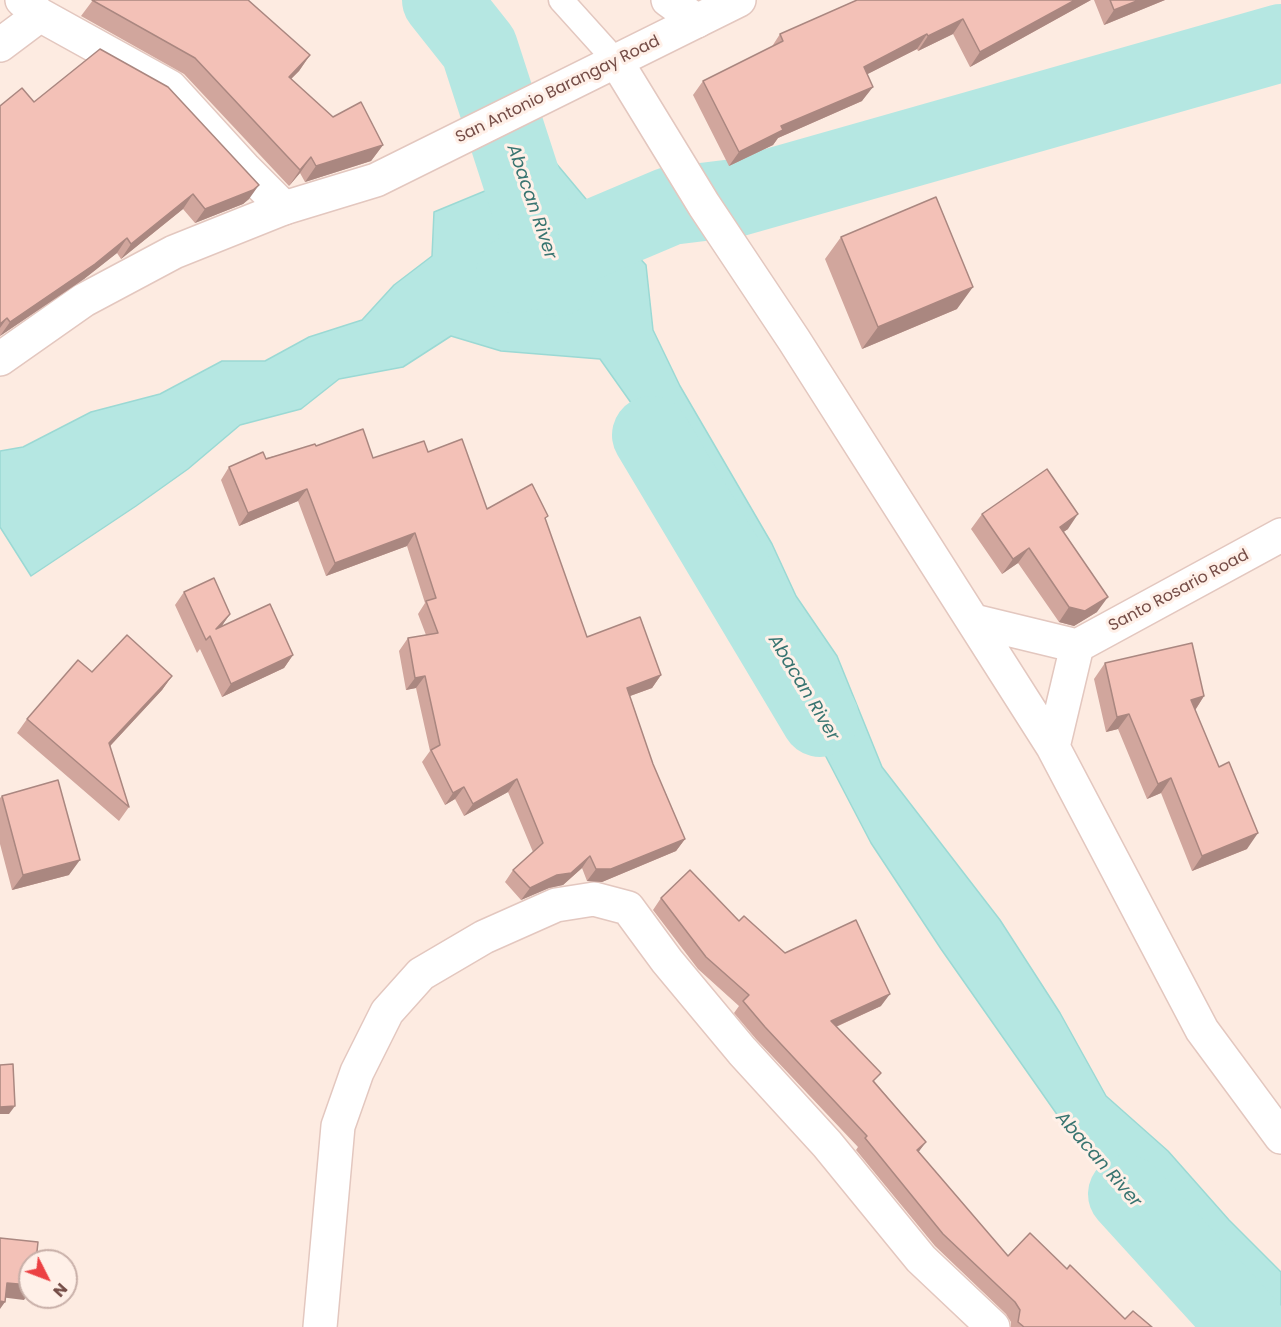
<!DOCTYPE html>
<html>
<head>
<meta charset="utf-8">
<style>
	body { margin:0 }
	#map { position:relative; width:1281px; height:1327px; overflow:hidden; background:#fdebe1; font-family:Poppins,sans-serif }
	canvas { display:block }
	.north { position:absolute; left:18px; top:1249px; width:60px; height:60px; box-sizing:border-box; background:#fff0e8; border:2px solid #c8afa8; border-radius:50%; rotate:132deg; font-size:16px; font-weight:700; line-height:24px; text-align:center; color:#754d47 }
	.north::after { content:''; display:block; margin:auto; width:21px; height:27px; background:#ec4143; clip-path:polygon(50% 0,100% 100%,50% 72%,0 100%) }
</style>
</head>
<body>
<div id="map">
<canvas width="1281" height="1327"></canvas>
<div class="north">N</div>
</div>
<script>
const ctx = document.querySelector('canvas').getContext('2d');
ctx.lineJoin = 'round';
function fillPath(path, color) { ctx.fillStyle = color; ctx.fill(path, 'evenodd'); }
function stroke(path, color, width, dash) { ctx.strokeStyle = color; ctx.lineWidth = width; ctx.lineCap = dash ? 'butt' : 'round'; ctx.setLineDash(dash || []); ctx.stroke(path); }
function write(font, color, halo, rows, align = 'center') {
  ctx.font = font + ' Poppins,sans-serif'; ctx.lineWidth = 6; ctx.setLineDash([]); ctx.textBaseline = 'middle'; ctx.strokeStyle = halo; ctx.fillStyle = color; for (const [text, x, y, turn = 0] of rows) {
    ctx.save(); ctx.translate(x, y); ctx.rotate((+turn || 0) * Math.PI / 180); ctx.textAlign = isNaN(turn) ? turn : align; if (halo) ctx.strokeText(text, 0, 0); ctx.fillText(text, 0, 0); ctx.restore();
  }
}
const water = new Path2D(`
	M555 162 596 211 646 265 653 330 680 386 772 544 796 596 837 656 882 767 1000 920 1060 1013 1106 1096 1168 1151 1229 1220 1281 1272V1327H1251L1070 1133 941 949 871 843 823 751 739 570 671 484 634 407 600 359 501 351 451 336 403 367 339 379 301 409 240 425 188 469 136 506 31 576 0 527V451L23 447 91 412 160 394 222 361H265L309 337 362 320 394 285 432 256 434 212Z`);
fillPath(water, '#b5e7e2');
stroke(water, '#9bd9d4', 1.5);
stroke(new Path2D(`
	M441 0 479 48 547 258 558 277
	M515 274 547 258 670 206 735 198 1281 43
	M651 435 820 718
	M1127 1194 1248 1327`), '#b5e7e2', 78);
const service = new Path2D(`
	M561 0 616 61`);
const minor = new Path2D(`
	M22 0 40 15 170 87 244 168 284 208
	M668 0 697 21
	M0 45 40 15
	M616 61 704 205 794 340 1053 747 1202 1030 1281 1137
	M974 621 1077 646 1281 535
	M1053 747 1077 646
	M320 1327 338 1126 357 1072 387 1012 421 974 484 937 556 905 594 899 628 908 667 961 742 1051 827 1144 921 1259 993 1327`);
const tertiary = new Path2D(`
	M0 359 84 300 174 252 284 208 376 180 739 0`);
stroke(service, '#e3c7bf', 27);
stroke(minor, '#e3c7bf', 36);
stroke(tertiary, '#e3c7bf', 36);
stroke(service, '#fff', 24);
stroke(minor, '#fff', 33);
stroke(tertiary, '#fff', 33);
fillPath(new Path2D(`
	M93 0 310 55 299 71 291 79 333 117 383 145 371 161 305 182 300 173 289 186 184 74 81 16Z
	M857 0H1091L970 67 953 34 918 51 917 49 867 74 862 101 778 138 773 145 729 166 693 95 703 81 771 48 780 34Z
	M1094 0H1165L1104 25Z
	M34 102 249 199 243 204 195 223 183 209 121 259 117 253 84 279 0 336V106Z
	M841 237 957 309 862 349 825 259Z
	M316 446 373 458 428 452 487 509 545 520 587 637 661 675 652 688 630 696 653 764 685 839 676 851 602 882 587 881 582 868 563 885 549 888 521 900 505 882 513 870 533 852 508 792 464 816 455 799 445 805 422 762 430 751 416 688 406 690 399 651 408 638 426 635 418 614 425 603 407 546 326 576 298 501 239 526 221 480 229 467Z
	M982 514 1068 529 1063 532 1097 612 1074 626 1059 622 1018 563 1002 574 971 529Z
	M184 592 230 614 221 627 293 655 284 668 222 697 200 649 197 653 175 605Z
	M1105 663 1204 696 1195 710 1247 849 1192 871 1161 793 1147 799 1118 729 1106 732 1094 679Z
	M92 672 172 676 162 690 110 746 129 807 119 821 17 733 27 719Z
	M2 796 69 875 12 890 0 844V798Z
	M661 898 739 921 785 953 881 1006 836 1027 875 1082 926 1142 918 1152 1008 1256 1067 1269 1125 1319 1152 1327H1011V1322L1006 1314 935 1246 856 1150 858 1147 756 1039 734 1013 739 1006 698 969 653 910Z`), '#d1a69d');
fillPath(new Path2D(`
	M1075 0H1091L970 67 980 52Z
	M1139 0H1165L1104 25 1114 10Z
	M963 19 953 34 918 51 928 36Z
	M927 34 917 49 854 81 864 67Z
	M310 55 299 71 277 93 289 77Z
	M873 87 862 101 778 138 773 145 729 166 739 152 781 126Z
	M383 145 371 161 305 182 316 166Z
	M311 157 300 173 289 186 300 170Z
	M259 185 249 199 243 204 195 223 205 209Z
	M193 194 183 209 121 259 131 244Z
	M127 238 117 253 84 279 0 336 10 322Z
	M973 287 957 309 862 349 878 327Z
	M7 318 0 328V324Z
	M307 489 298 501 239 526 248 513Z
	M1078 514 1068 529 1049 542 1060 527Z
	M415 533 407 546 326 576 335 563Z
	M1029 548 1018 563 1002 574 1013 559Z
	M1108 597 1097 612 1074 626 1059 622 1069 607Z
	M230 614 221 627 216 629Z
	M293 655 284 668 222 697 231 684Z
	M661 675 652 688 619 700 627 688Z
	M172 676 162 690 99 758 109 743Z
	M425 676 416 688 406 690 415 678Z
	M1204 696 1194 712 1191 700Z
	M1129 714 1118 729 1106 732 1117 717Z
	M1171 778 1161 793 1147 799 1158 784Z
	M517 779 508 792 464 816 473 804Z
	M464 787 455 799 445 805 453 793Z
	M1258 833 1247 849 1192 871 1202 856Z
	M685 839 676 851 602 882 587 881 596 869Z
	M590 856 582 868 563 885 549 888 521 900 530 888Z
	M80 860 69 875 12 890 23 875Z
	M890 994 881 1006 822 1033 831 1021Z
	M15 1106 9 1114H0V1107Z
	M926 1142 917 1154V1150Z
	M7 1283 30 1285V1291L24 1300 0 1297Z
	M0 1301 5 1302 0 1309Z`), '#aa8780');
const building = new Path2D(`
	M92 0H248L310 55 289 77 333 117 361 102 383 145 316 166 311 157 300 170 195 58Z
	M857 0H1075L980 52 963 19 928 36 927 34 864 67 873 87 781 126 783 130 739 152 703 81 783 41 780 34Z
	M1110 0H1139L1114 10Z
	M100 49 168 87 259 185 253 190 205 209 193 194 131 244 127 238 95 264 10 322 7 318 0 324V106L22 88 34 102Z
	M936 197 973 287 878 327 841 237Z
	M363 429 373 458 424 441 428 452 462 439 487 509 532 484 548 516 545 518 587 637 640 617 661 675 627 688 653 764 685 839 611 869H596L590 856 571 873 557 875 530 888 513 870 543 843 517 779 473 804 464 787 453 793 431 750 440 745 425 676 415 678 408 638 438 633 426 601 436 598 415 533 335 563 307 489 248 513 229 467 263 452 266 459 315 444 316 446Z
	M1047 469 1078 514 1060 527 1108 597 1085 611 1069 607 1029 548 1013 559 982 514Z
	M214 578 230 614 216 629 270 604 293 655 231 684 210 636 206 640 184 592Z
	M127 635 172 676 109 743 129 807 27 719 78 660 92 672Z
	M1192 643 1204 696 1191 700 1219 767 1229 762 1258 833 1202 856 1171 778 1158 784 1129 714 1117 717 1105 663Z
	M58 780 80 860 23 875 2 796Z
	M690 870 739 921 744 916 785 953 856 920 890 994 831 1021 881 1073 873 1081 926 1142 917 1150 1008 1256 1030 1233 1067 1269 1070 1265 1125 1319 1133 1311 1152 1327H1024L1018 1322 1020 1310 1015 1302 943 1234 865 1138 867 1136 765 1027 743 1001 749 995 706 957 661 898Z
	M13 1064 15 1106 0 1107V1065Z
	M0 1238 38 1242 36 1261H30V1285L7 1283 5 1302 0 1301Z`);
fillPath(building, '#f3c1b7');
stroke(building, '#aa8780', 1.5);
write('16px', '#754d47', '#fff0e8', [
	["San Antonio Barangay Road",558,90,-26],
	["Santo Rosario Road",1179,591,-28]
]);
write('italic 18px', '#387470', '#fff0e8', [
	["Abacan River",531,202,71],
	["Abacan River",803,688,59],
	["Abacan River",1098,1160,49]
]);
</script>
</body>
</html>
